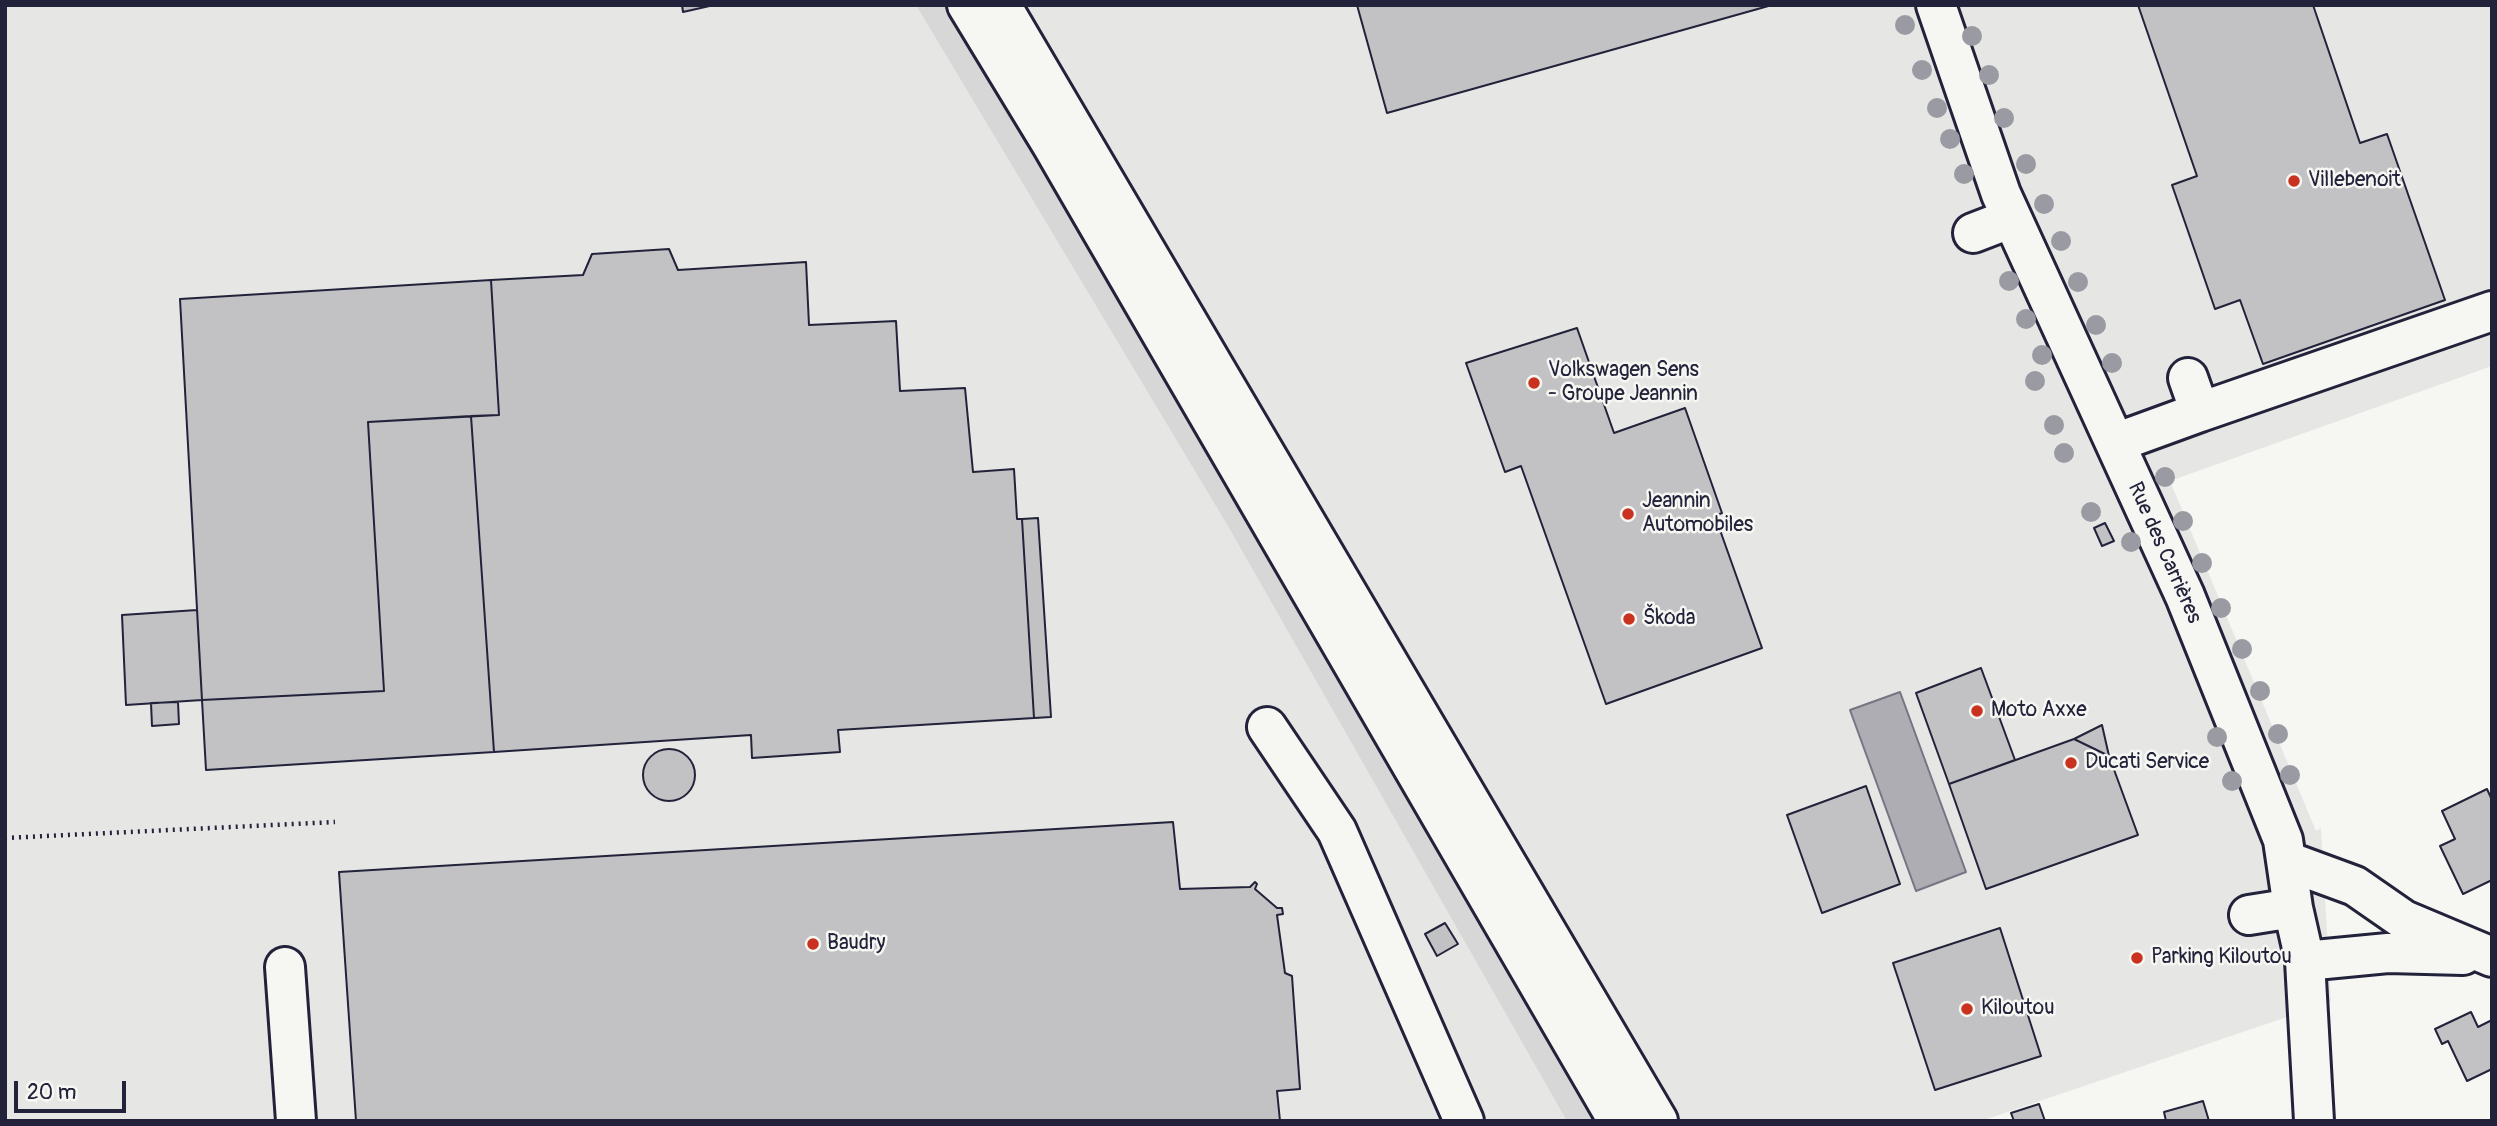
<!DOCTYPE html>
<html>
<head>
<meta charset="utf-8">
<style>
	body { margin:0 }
	#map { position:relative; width:2497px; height:1126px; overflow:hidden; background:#f6f6f2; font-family:Pangolin,sans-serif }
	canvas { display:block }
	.frame { position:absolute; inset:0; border:7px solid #22223b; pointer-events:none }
	.scale { position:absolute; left:14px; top:1081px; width:112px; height:32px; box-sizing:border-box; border:4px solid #22223b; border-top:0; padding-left:9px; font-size:21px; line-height:24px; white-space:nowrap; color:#22223b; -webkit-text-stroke:5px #f6f6f2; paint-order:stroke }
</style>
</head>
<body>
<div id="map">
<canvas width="2497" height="1126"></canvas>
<div class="frame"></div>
<div class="scale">20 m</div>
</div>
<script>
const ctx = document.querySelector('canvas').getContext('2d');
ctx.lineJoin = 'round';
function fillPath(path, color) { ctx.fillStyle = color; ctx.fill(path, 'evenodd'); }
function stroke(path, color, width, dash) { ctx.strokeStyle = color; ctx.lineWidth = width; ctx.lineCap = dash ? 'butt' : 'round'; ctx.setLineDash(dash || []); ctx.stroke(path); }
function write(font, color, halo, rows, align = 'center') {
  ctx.font = font + ' Pangolin,sans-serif'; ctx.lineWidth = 5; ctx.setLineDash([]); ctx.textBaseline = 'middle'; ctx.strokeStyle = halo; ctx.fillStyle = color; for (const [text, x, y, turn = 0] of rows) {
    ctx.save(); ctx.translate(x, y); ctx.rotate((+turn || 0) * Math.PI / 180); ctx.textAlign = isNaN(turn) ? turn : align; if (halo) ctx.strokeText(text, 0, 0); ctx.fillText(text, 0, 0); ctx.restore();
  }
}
fillPath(new Path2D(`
	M5 5H2492V366L2170 481 2316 831 2321 828 2331 1002 1981 1121H5Z`), '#e6e6e4');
fillPath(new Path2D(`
	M916 5H947L1382 727 1608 1121H1567L1228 526Z`), '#d7d7d7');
const water = new Path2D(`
	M1900 692 1966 872 1916 891 1850 710Z`);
fillPath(water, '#adadb3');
stroke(water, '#757583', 2);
const building = new Path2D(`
	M682 5H714L683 12Z
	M1357 5H1772L1387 113Z
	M2138 5H2313L2360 143 2387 134 2445 300 2263 364 2240 300 2215 309 2172 185 2197 176Z
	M669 249 678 270 806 262 809 325 896 321 900 391 965 388 973 472 1014 469 1017 519H1022L1034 718 838 730 840 752 752 758 751 735 494 752 471 416 499 415 491 280 583 275 592 254Z
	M491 280 499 415 368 422 384 691 202 700 180 299Z
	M1577 328 1614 433 1685 408 1722 513 1715 516 1762 648 1606 704 1521 466 1505 472 1466 363Z
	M471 416 494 752 206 770 202 700 384 691 368 422Z
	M1038 518 1051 717 1034 718 1022 519Z
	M2105 523 2114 541 2102 546 2094 528Z
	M197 610 202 700 126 705 122 615Z
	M1981 668 2015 760 1949 784 1916 693Z
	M178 702 179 724 152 726 151 703Z
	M2102 725 2109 756 2074 739Z
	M2074 739 2109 756 2138 835 1986 889 1949 784Z
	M643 775a26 26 0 1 1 52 0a26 26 0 1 1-52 0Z
	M1866 786 1900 884 1822 913 1787 815Z
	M2487 789 2492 800V880L2463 894 2440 846 2455 839 2442 811Z
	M1173 822 1180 889 1250 887 1255 882 1257 884 1255 889 1277 908H1282L1283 914 1277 915 1285 973 1292 976 1300 1089 1277 1091 1280 1121H356L339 872Z
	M1445 923 1458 944 1437 956 1425 934Z
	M2000 928 2041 1056 1935 1090 1893 963Z
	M2471 1012 2478 1027 2492 1020V1069L2467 1081 2448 1041 2442 1044 2435 1029Z
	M2203 1101 2209 1121H2166L2164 1112Z
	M2039 1104 2045 1121H2014L2011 1113Z`);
fillPath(building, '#c2c2c4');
stroke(building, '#22223b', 2);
const minor = new Path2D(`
	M1936 5 2001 194 2185 596 2283 840 2293 908 2305 961 2314 1121
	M1973 233 2012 218
	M2200 412 2492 311
	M2115 443 2200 412 2188 378
	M1267 727 1337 831 1464 1121
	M2287 861 2355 886 2404 920 2492 957
	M2249 915 2293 908
	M2305 961 2388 953 2463 955
	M285 967 296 1121`);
const major = new Path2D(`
	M967 5 1052 145 1618 1121
	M1001 5 1658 1121`);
stroke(minor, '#22223b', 44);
stroke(major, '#22223b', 44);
stroke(new Path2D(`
	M5 838 335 822`), '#22223b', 4.5, [2, 5]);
stroke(minor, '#f6f6f2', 38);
stroke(major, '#f6f6f2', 38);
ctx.fillStyle = '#9a9aa3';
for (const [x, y] of [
	[1905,25],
	[1972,36],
	[1922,70],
	[1989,75],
	[1937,108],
	[2004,118],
	[1950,139],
	[2026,164],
	[1964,174],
	[2044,204],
	[2061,241],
	[2009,281],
	[2078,282],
	[2026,319],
	[2096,325],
	[2042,355],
	[2112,363],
	[2035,381],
	[2054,425],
	[2064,453],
	[2165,477],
	[2091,512],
	[2183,521],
	[2131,542],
	[2202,563],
	[2221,608],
	[2242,649],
	[2260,691],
	[2278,734],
	[2217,737],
	[2290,775],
	[2232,781]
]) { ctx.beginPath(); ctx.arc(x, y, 10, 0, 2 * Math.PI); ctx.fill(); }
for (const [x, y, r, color] of [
	[2294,181,7,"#c8321e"],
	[1534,383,7,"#c8321e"],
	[1628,514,7,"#c8321e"],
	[1629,619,7,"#c8321e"],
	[1977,711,7,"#c8321e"],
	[2071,763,7,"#c8321e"],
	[813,944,7,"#c8321e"],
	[2137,958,7,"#c8321e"],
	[1967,1009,7,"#c8321e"]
]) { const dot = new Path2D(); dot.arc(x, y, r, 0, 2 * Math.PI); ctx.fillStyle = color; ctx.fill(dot); stroke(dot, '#f6f6f2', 2.5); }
write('21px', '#22223b', '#f6f6f2', [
	["Villebenoit",2308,181],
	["Volkswagen Sens",1548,371],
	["- Groupe Jeannin",1548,395],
	["Jeannin",1642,502],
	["Automobiles",1642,526],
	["Škoda",1643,619],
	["Moto Axxe",1991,711],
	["Ducati Service",2085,763],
	["Baudry",827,944],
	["Parking Kiloutou",2151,958],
	["Kiloutou",1981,1009]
], 'left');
write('21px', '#22223b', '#f6f6f2', [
	["Rue des Carrières",2164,553,66]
]);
</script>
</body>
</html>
